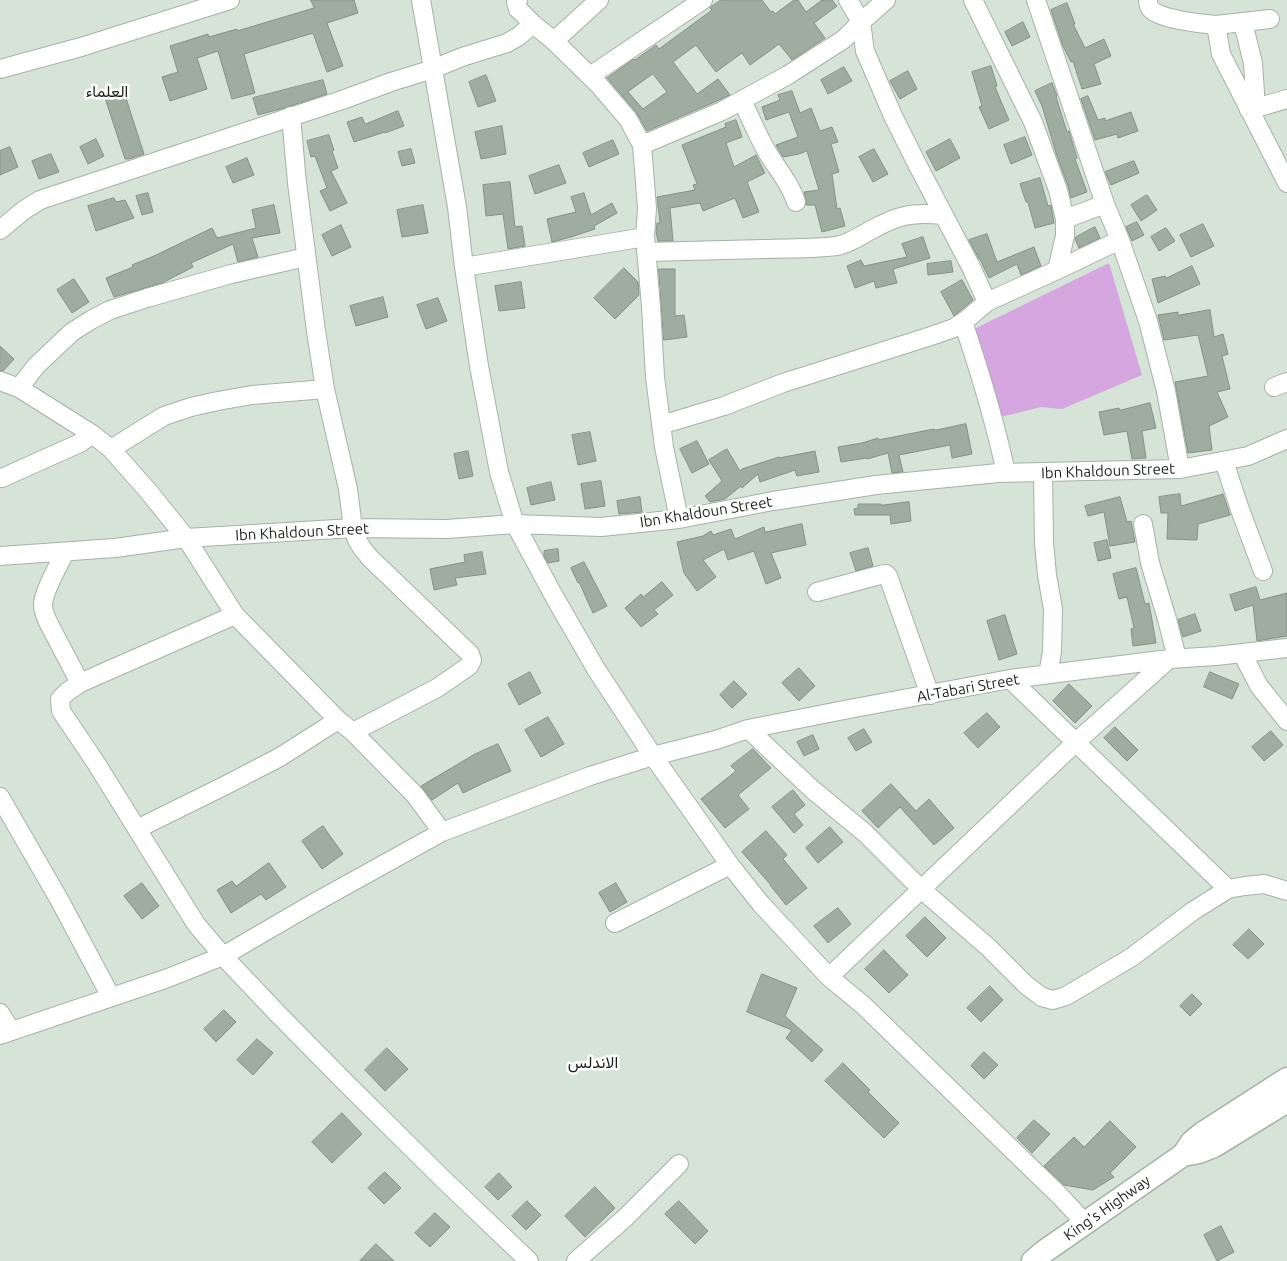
<!DOCTYPE html>
<html>
<head>
<meta charset="utf-8">
<style>
	body { margin:0 }
	canvas { display:block; background:#d6e3d7 }
</style>
</head>
<body>
<canvas width="1287" height="1261"></canvas>
<script>
const ctx = document.querySelector('canvas').getContext('2d');
ctx.lineJoin = 'round';
function fillPath(path, color) { ctx.fillStyle = color; ctx.fill(path, 'evenodd'); }
function stroke(path, color, width, dash) { ctx.strokeStyle = color; ctx.lineWidth = width; ctx.lineCap = dash ? 'butt' : 'round'; ctx.setLineDash(dash || []); ctx.stroke(path); }
function write(font, color, halo, rows, align = 'center') {
  ctx.font = font + ' Ubuntu,Vazirmatn,sans-serif'; ctx.lineWidth = 5; ctx.setLineDash([]); ctx.textBaseline = 'middle'; ctx.strokeStyle = halo; ctx.fillStyle = color; for (const [text, x, y, turn = 0] of rows) {
    ctx.save(); ctx.translate(x, y); ctx.rotate((+turn || 0) * Math.PI / 180); ctx.textAlign = isNaN(turn) ? turn : align; if (halo) ctx.strokeText(text, 0, 0); ctx.fillText(text, 0, 0); ctx.restore();
  }
}
fillPath(new Path2D(`
	M1109 263 1142 375 1062 409 1041 407 993 419 972 330Z`), '#d5a6df');
const building = new Path2D(`
	M311 0H354L358 13 327 23 343 66 327 72 313 33 244 54 255 93 232 99 218 51 197 58 207 89 170 101 162 77 178 72 170 46 208 34 209 37 237 29V31L314 8Z
	M721 0H762L771 12 773 11 775 14 794 0H798L806 12 822 0H832L837 6 814 23 825 38 792 60 779 44 750 65 742 53 716 72 696 45 673 62 697 94 718 79 730 95 717 101 647 131 636 112 607 78 634 59 635 60 656 45 659 49 712 10 710 8ZM653 74 667 92 643 109 628 92Z
	M1067 3 1075 24H1073L1085 48 1104 39 1111 56 1094 64 1101 84 1082 89 1073 61 1071 62 1063 46 1051 10Z
	M1023 22 1030 37 1012 46 1005 32Z
	M991 66 997 86 995 87 1009 120 989 129 979 107 982 106 972 72Z
	M844 67 852 81 828 94 821 80Z
	M908 71 917 89 900 99 890 81Z
	M486 75 496 101 478 107 469 82Z
	M323 80 327 94 284 108 258 115 253 98Z
	M1052 83 1057 96 1056 97 1067 132 1069 131 1077 158 1075 159 1087 192 1071 198 1068 186 1056 153 1042 106 1035 91Z
	M792 91 800 113 811 108 820 131 832 127 838 142 831 144 839 172 832 174 837 209 840 208 845 226 822 232 815 205H806V199L804 192 819 190 807 151 799 154 783 157 776 145 798 137 789 112 766 120 762 107 780 100 778 95Z
	M124 92 144 154 129 159H125L105 98Z
	M1088 96 1098 120 1105 118V121L1131 112 1138 131 1118 138 1117 134 1095 140 1081 99Z
	M398 111 404 126 385 133V132L354 142 347 122 362 117 365 124Z
	M736 120 742 137 726 143 734 167 756 155 765 173 747 182 759 212 743 218 735 198 703 211 700 203 670 208 673 241H658L656 232 657 223H660L657 197 695 190 693 185 697 184 682 145 726 127 725 124Z
	M502 126 506 154 481 159 475 132Z
	M329 135 334 150 332 151 338 168 331 171 347 203 330 211 320 191 327 188 315 156 311 157 307 141Z
	M1025 137 1032 155 1011 164 1004 145Z
	M96 139 104 156 88 164 80 147Z
	M950 139 960 158 936 171 926 152Z
	M613 140 619 154 589 167 583 153Z
	M10 147 18 167 0 175V151Z
	M411 149 415 163 402 166 398 152Z
	M874 149 888 174 873 182 859 157Z
	M51 154 59 172 39 179 32 161Z
	M247 158 254 175 233 183 226 167Z
	M1134 161 1139 173 1111 185 1105 172Z
	M559 165 566 183 535 194 529 176Z
	M1040 178 1048 206 1051 205 1054 223 1035 228 1028 202H1026L1020 184Z
	M510 182 515 227 522 226 525 246 508 249 503 214 486 216 483 185Z
	M148 193 153 212 142 215 136 196Z
	M584 193 591 215 612 203 617 213 594 226 595 229 571 237 552 242 547 219 576 212 571 197Z
	M1147 195 1157 210 1141 221 1131 205Z
	M114 198 116 202 125 200 134 218 96 231 88 206Z
	M274 205 280 233 252 238 258 257 238 262 233 244 191 263 193 267 162 283 114 297 106 278 133 267 132 265 154 256 212 228 217 238 256 228 252 210Z
	M423 205 428 233 402 237 397 210Z
	M1137 222 1144 235 1132 241 1126 227Z
	M1203 224 1214 246 1191 257 1180 235Z
	M341 225 351 247 332 256 322 235Z
	M1095 227 1100 238 1079 248 1075 239 1076 237Z
	M1166 228 1175 241 1159 251 1151 237Z
	M987 234 997 262 1034 247 1041 266 1021 275 1017 264 989 278 984 268H985H984L980 259H979L969 240Z
	M923 237 930 258 893 269 897 283 876 288 874 281 855 288 847 266 861 260 864 266 907 257 902 244Z
	M951 261 953 272 928 275 927 264Z
	M1192 266 1200 284 1158 303 1152 279 1165 276 1166 278Z
	M624 268 638 282 639 295 615 319 594 298Z
	M659 269H675V316L684 315 687 337 664 340Z
	M74 279 89 302 72 313 57 290Z
	M962 280 973 300 954 316 941 292Z
	M521 282 525 308 499 311 495 286Z
	M383 297 388 317 356 326 350 306Z
	M438 298 447 321 426 329 417 305Z
	M1210 310 1214 337 1223 334 1228 354 1222 356 1230 389 1217 392 1228 417 1209 426 1212 450 1188 453 1175 382 1208 376 1198 335 1164 340 1158 315 1178 312V315Z
	M0 346 14 359 3 371H0Z
	M1150 403 1156 428 1142 431 1146 458 1132 459 1127 431 1104 435 1099 412 1119 408 1120 410Z
	M966 424 972 454 952 458 950 445 899 455 903 472 892 473 888 453 867 459V458L841 462 838 447 862 443 878 438V440L934 429 935 430Z
	M590 432 596 461 578 465 572 435Z
	M697 441 709 464 692 473 680 449Z
	M727 449 740 471 742 469 779 457V458L815 451 819 472 797 476 795 470 760 482 758 474 742 488 741 486 725 499 710 502 705 496 722 481 709 460Z
	M468 451 473 476 459 479 454 454Z
	M601 481 605 506 585 509 581 484Z
	M551 482 555 500 531 505 527 488Z
	M1180 494 1181 506 1223 494 1230 515 1198 524 1197 540 1167 539 1168 513H1161L1159 497Z
	M640 497 642 512 619 514 617 501Z
	M1120 497 1127 522 1131 521 1135 542 1110 546 1104 512 1088 516 1085 506Z
	M909 502 911 521 891 524 890 515H855L854 509 858 508V504H881V505Z
	M802 524 806 545 771 553 781 578 766 584 754 551 728 560 724 549 703 560 716 577 697 591 684 573 677 542 703 536 711 531 713 535 731 529 735 539 764 527 765 532Z
	M1107 540 1111 558 1098 561 1094 543Z
	M868 548 873 566 856 571 850 553Z
	M558 549 559 561 548 563 544 556V551Z
	M482 552 486 574 455 578 457 585 434 590 430 569 465 562 464 555Z
	M584 562 607 606 593 613 579 582 578 583 571 568Z
	M1136 568 1145 604 1149 603 1156 643 1133 646 1131 629 1134 628 1127 597 1119 599 1113 574Z
	M662 582 673 595 654 610 658 614 641 627 625 608 641 594 643 597Z
	M1256 587 1260 600 1287 593V636L1257 641 1253 605 1235 611 1230 595Z
	M1195 614 1201 631 1183 637 1178 620Z
	M1005 615 1017 654 999 660 987 621Z
	M799 668 815 686 799 701 782 683Z
	M530 672 541 693 519 705 508 684Z
	M1210 672 1239 684 1232 699 1204 687Z
	M734 681 747 694 732 708 720 695Z
	M1069 684 1092 706 1075 723 1053 701Z
	M987 713 1000 727 978 748 964 733Z
	M548 717 564 744 541 757 525 730Z
	M1115 727 1138 750 1127 761 1104 738Z
	M864 729 872 742 856 751 848 738Z
	M1271 731 1283 745 1264 761 1252 747Z
	M813 735 819 749 804 756 797 742Z
	M498 744 511 771 488 781 463 793 458 783 432 800 421 786 475 754Z
	M753 749 771 768 738 795 749 809 725 828 701 799 736 771 731 766Z
	M891 784 916 811 929 799 954 828 934 845 900 807 878 828 862 811Z
	M793 790 805 805 794 814 803 825 794 833 772 807Z
	M323 826 343 854 322 869 302 841Z
	M830 827 843 842 818 863 806 848Z
	M766 831 787 855 783 859 807 888 786 905 770 885V884L742 852Z
	M269 863 286 887 266 900 261 894 231 913 217 890 232 881 236 886Z
	M142 883 159 906 142 919 124 896Z
	M616 883 627 902 610 912 599 893Z
	M838 908 851 924 828 943 814 926Z
	M925 917 946 938 927 957 906 936Z
	M1249 929 1264 944 1248 959 1233 945Z
	M884 950 908 975 889 993 865 969Z
	M762 974 797 988 785 1016 823 1050 812 1062 786 1038 792 1030 747 1012Z
	M990 986 1003 1000 981 1022 967 1008Z
	M1192 994 1202 1004 1190 1016 1180 1006Z
	M224 1010 236 1022 216 1042 204 1029Z
	M257 1039 273 1053 253 1075 237 1060Z
	M387 1048 408 1069 385 1091 365 1070Z
	M984 1052 998 1065 984 1079 971 1066Z
	M843 1063 870 1090 868 1092 899 1123 884 1138 825 1081Z
	M342 1113 362 1134 332 1163 312 1142Z
	M1034 1120 1050 1134 1032 1153 1017 1138Z
	M1110 1121 1136 1147 1110 1173 1114 1177 1093 1190 1064 1185 1044 1166 1074 1137 1084 1147Z
	M385 1172 401 1188 384 1204 368 1188Z
	M499 1173 512 1187 498 1200 485 1187Z
	M595 1187 615 1208 585 1237 565 1216Z
	M527 1201 541 1215 526 1230 512 1216Z
	M679 1201 708 1231 695 1244 665 1214Z
	M435 1213 450 1227 430 1247 415 1233Z
	M1221 1226 1234 1252 1217 1261 1204 1235Z
	M376 1244 394 1261H360Z`);
fillPath(building, '#9faca0');
stroke(building, '#859186', 1);
const minor = new Path2D(`
	M421 0 457 207 464 267 479 366 499 472 515 524 555 598 596 669 653 756 730 865 761 904 829 977 863 1005 1061 1197 1085 1223
	M518 0 516 2 518 9 533 24
	M848 0 861 22 865 51 893 116 917 164 971 267 987 302 1057 270 1065 236V219L1058 190 1033 122 973 0
	M1036 0 1105 204 1120 240 1148 321 1166 391 1180 469
	M1148 0C1148 3 1148 5 1150 8 1156 19 1203 24 1216 25L1221 54 1287 183
	M1243 23 1253 63 1256 108
	M1216 25 1270 19
	M554 41 599 0
	M0 69 81 47 230 0
	M590 76 703 0
	M742 100C750 117 757 134 766 150 776 168 790 182 796 202
	M1249 110 1287 99
	M291 116 297 183 316 331 325 389 348 489 353 528 357 540 362 548 370 558 470 654 472 660 469 666 437 688 353 732
	M642 145 722 111 788 75 844 39 861 22 886 0
	M1065 219 1105 204
	M0 230 24 210 40 200 342 100 391 82 433 69 462 57 507 43 519 36 533 24 554 41 598 84 628 119 642 145 647 208 645 237 651 306 655 377 664 447 679 519
	M646 252C686 251 725 250 764 249 788 248 813 249 836 246 849 244 860 236 871 230 898 215 912 212 943 215
	M464 267 645 237
	M1057 270 1120 240
	M963 322C980 372 995 422 1006 473
	M0 381 19 388 92 434 111 449 149 492 186 538 235 615 338 720 353 732 415 795 442 832
	M1274 387 1287 382
	M19 388 36 366 72 332 91 320 110 310 147 298 231 274 306 257
	M661 425 724 406 783 383 931 336 954 328 966 320 987 302
	M111 449 164 416 191 407 218 401 252 395 325 389
	M1224 461 1239 507 1263 571
	M1043 473 1044 543 1047 575 1053 609 1052 652 1048 674
	M2 478 80 443 92 434
	M1143 524 1150 563 1167 619 1177 658
	M65 552C59 565 43 592 43 605 43 612 46 618 49 624L80 683
	M0 556 115 548 186 538 353 528 447 529 515 524 601 527 679 519 773 501 876 485 998 473 1180 469 1248 456 1287 439
	M817 592 880 575 886 574 888 576 930 695
	M235 615 80 683 67 692 60 699 61 711 96 763 196 924 223 956 277 1013 347 1084 445 1181 529 1261
	M1242 653 1259 686 1287 721
	M1010 679 1228 889
	M748 729 813 790 865 833 921 889 988 947 1026 985 1042 997 1053 1000 1066 996 1132 957 1193 911 1228 889 1245 886 1264 884 1287 891
	M0 797 60 901 111 997
	M137 829 226 785 280 757 338 720
	M615 923 730 865
	M829 977 1076 742 1169 659
	M0 1013 11 1031
	M0 1035 168 978 223 956 314 903 442 832 590 776 653 756 716 740 748 729 844 710 1010 679 1169 659 1216 656 1287 648
	M576 1261 626 1217 679 1164`);
const major = new Path2D(`
	M1183 1155 1199 1152 1214 1146 1287 1101
	M1033 1261 1045 1251 1183 1155 1192 1142 1203 1133 1287 1079`);
stroke(minor, '#a5b2a6', 20);
stroke(major, '#a5b2a6', 25);
stroke(minor, '#fff', 18);
stroke(major, '#fff', 22);
write('15px', '#1c211c', '#fff', [
	["Ibn Khaldoun Street",1108,471,-2],
	["Ibn Khaldoun Street",706,512,-9],
	["Ibn Khaldoun Street",302,532,-3],
	["Al-Tabari Street",968,688,-10],
	["King's Highway",1107,1208,-35]
]);
write('16px', '#1c211c', '#fff', [
	["العلماء",107,92],
	["الاندلس",593,1063]
]);
</script>
</body>
</html>
